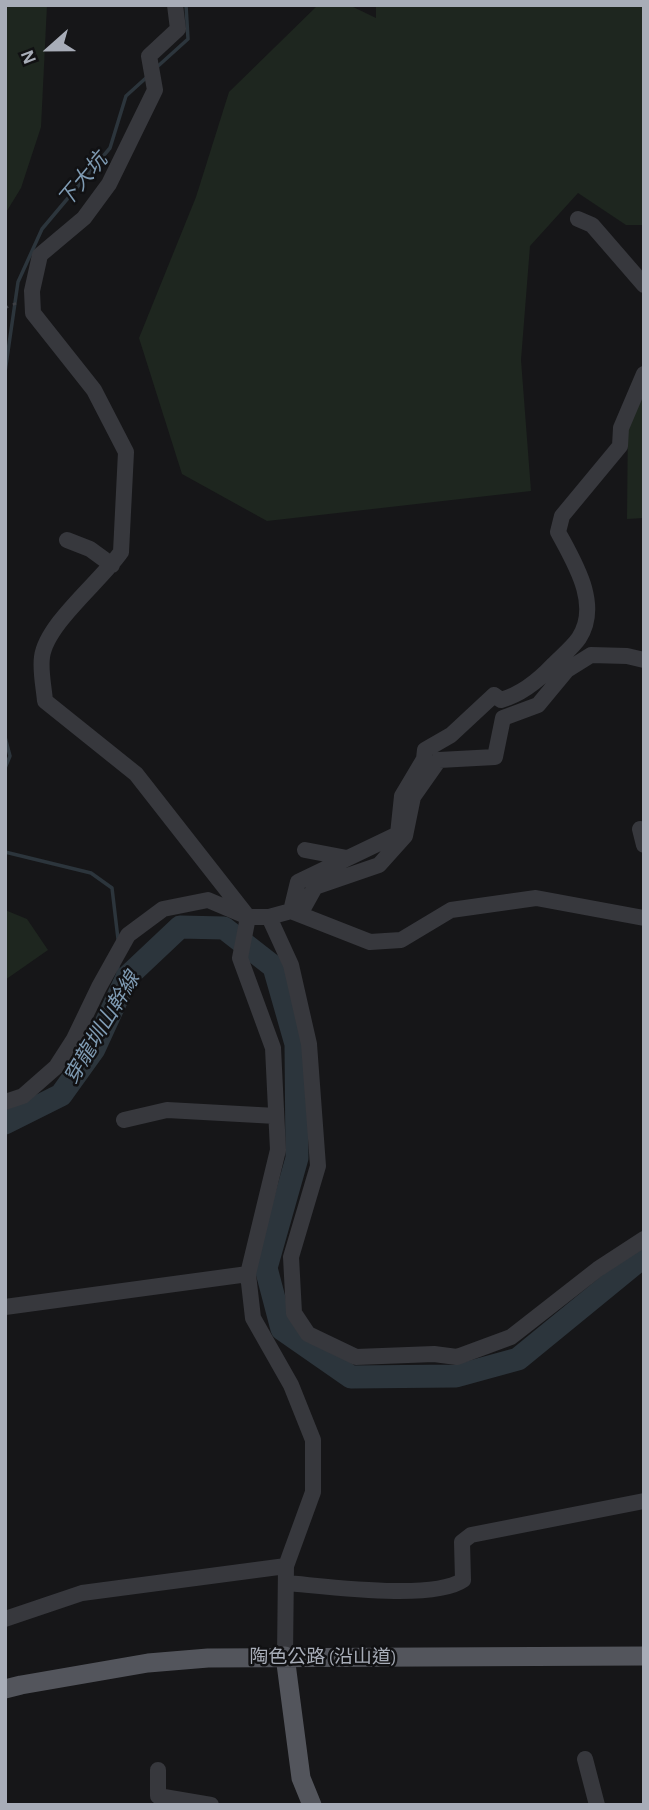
<!DOCTYPE html>
<html>
<head>
<meta charset="utf-8">
<style>
	body { margin:0 }
	#map { position:relative; width:649px; height:1810px; overflow:hidden; background:#161618; font-family:"Alegreya Sans",sans-serif }
	canvas { display:block }
	.frame { position:absolute; inset:0; border:7px solid #a8adb8; pointer-events:none }
	.north { position:absolute; left:14px; top:14px; width:70px; height:70px; -webkit-text-stroke:5px #111113; paint-order:stroke; rotate:249deg; font-size:19px; font-weight:700; line-height:28px; text-align:center; color:#a8adb8 }
	.north::after { content:''; display:block; margin:auto; width:24px; height:32px; background:#a8adb8; clip-path:polygon(50% 0,100% 100%,50% 72%,0 100%) }
</style>
</head>
<body>
<div id="map">
<canvas width="649" height="1810"></canvas>
<div class="frame"></div>
<div class="north">N</div>
</div>
<script>
const ctx = document.querySelector('canvas').getContext('2d');
ctx.lineJoin = 'round';
function fillPath(path, color) { ctx.fillStyle = color; ctx.fill(path, 'evenodd'); }
function stroke(path, color, width, dash) { ctx.strokeStyle = color; ctx.lineWidth = width; ctx.lineCap = dash ? 'butt' : 'round'; ctx.setLineDash(dash || []); ctx.stroke(path); }
function write(font, color, halo, rows, align = 'center') {
  ctx.font = font + ' "Alegreya Sans","Noto Sans TC",sans-serif'; ctx.lineWidth = 5; ctx.setLineDash([]); ctx.textBaseline = 'middle'; ctx.strokeStyle = halo; ctx.fillStyle = color; for (const [text, x, y, turn = 0] of rows) {
    ctx.save(); ctx.translate(x, y); ctx.rotate((+turn || 0) * Math.PI / 180); ctx.textAlign = isNaN(turn) ? turn : align; if (halo) ctx.strokeText(text, 0, 0); ctx.fillText(text, 0, 0); ctx.restore();
  }
}
fillPath(new Path2D(`
	M5 5H47L41 127 21 188 5 214Z
	M318 5H349L376 18V5H644V225H626L578 193 530 246 521 360 531 491 267 521 182 474 139 338 196 197 229 92Z
	M644 383V518L627 519 628 417Z
	M5 910 27 919 48 950 5 980Z`), '#1e261f');
stroke(new Path2D(`
	M157 67 188 39 186 5
	M5 372 18 282 42 229 110 148 126 96 147 77
	M5 737 10 756 5 768
	M5 852 91 873 112 888 118 939
	M118 964V996`), '#2c353c', 3.5);
stroke(new Path2D(`
	M5 1123 61 1095 94 1049 127 977 180 927 224 928 274 967 296 1044 297 1158 266 1268 282 1329 351 1377 456 1376 518 1359 644 1256`), '#2c353c', 23);
stroke(new Path2D(`
	M5 308 19 302`), '#3d3f44', 2.5, [3.5, 5]);
stroke(new Path2D(`
	M175 5 178 29 149 56 155 90 109 184 84 218 40 255 32 291 33 313 94 390 126 452 121 552C101 581 46 624 42 657 40 671 44 688 45 701L136 774 248 917 240 958 273 1048 278 1150 248 1274 253 1318 291 1385 313 1440V1492L286 1566 285 1656
	M578 219 592 225 644 285
	M67 540 90 549 112 565
	M640 829 644 845
	M305 850 347 858
	M291 911 298 882 398 834 402 796 424 759 425 750 451 735 494 695 501 700C522 694 538 681 553 665 562 656 573 647 579 638 601 604 574 562 558 532L562 516 620 446 621 428 644 374
	M300 914 315 887 379 865 405 836 413 797 439 760 495 757 503 718 538 705 567 670 591 655 627 656 644 660
	M269 917 291 965 309 1044 318 1166 291 1257 294 1313 308 1334 356 1357 434 1354 457 1357 511 1337 598 1269 644 1239
	M5 1102 23 1096 56 1067 74 1039 99 987 128 935 163 909 208 900 248 917H269L291 911 370 942 401 940 451 910 536 898 644 918
	M124 1120 167 1110 276 1116
	M5 1307 248 1274
	M286 1583C325 1586 433 1601 463 1580L462 1542 471 1535 644 1501
	M5 1619 82 1593 286 1566
	M585 1759 597 1805
	M158 1770V1796L211 1805`), '#37383d', 16);
stroke(new Path2D(`
	M285 1656 301 1778 312 1805
	M5 1689 21 1685 148 1663 208 1658 644 1656`), '#53555c', 19);
write('19px', '#a8adb8', '#111113', [
	["陶色公路 (沿山道)",323,1657]
]);
write('italic 21px', '#7f9bb3', '#111113', [
	["下大坑",83,180,-50],
	["穿龍圳山幹線",102,1028,-59]
]);
</script>
</body>
</html>
